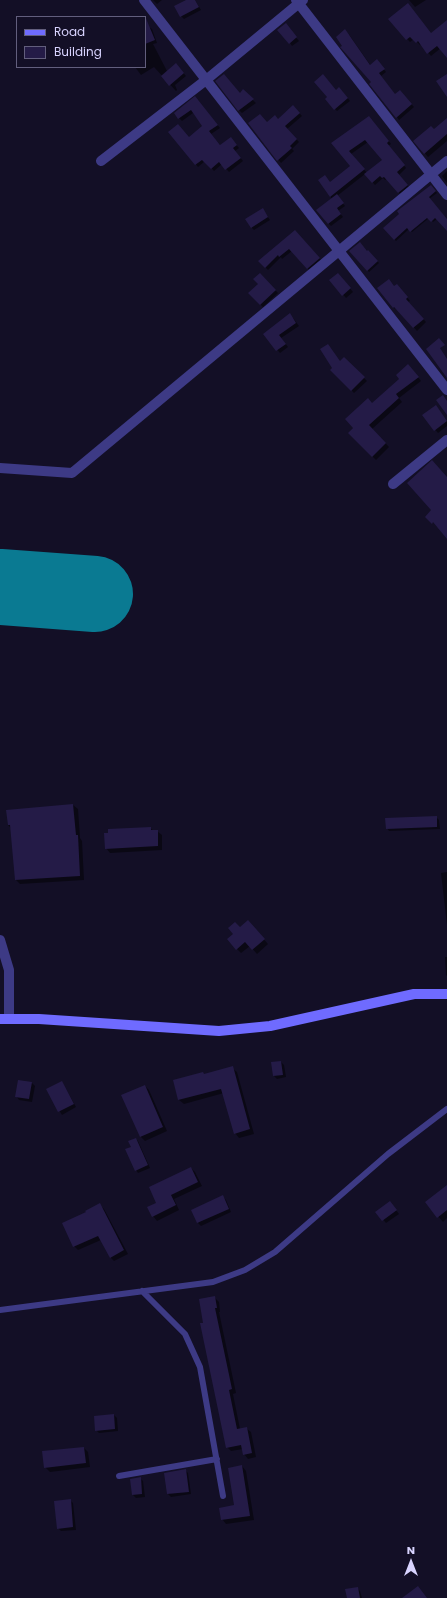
<!DOCTYPE html>
<html>
<head>
<meta charset="utf-8">
<style>
	body { margin:0 }
	#map { position:relative; width:447px; height:1598px; overflow:hidden; background:#130f26; font-family:Poppins,sans-serif }
	canvas { display:block }
	.legend { position:absolute; left:16px; top:16px; width:130px; height:52px; box-sizing:border-box; background:#130f26; border:1px solid #625e7d; margin:0; padding:5px 7px; list-style:none; font-size:12px; color:#d9d4ff }
	.legend li { display:flex; align-items:center; gap:8px; height:20px }
	.legend b { width:20px; border:1px solid #625e7d }
	.north { position:absolute; left:391px; top:1542px; width:40px; height:40px; -webkit-text-stroke:3px #130f26; paint-order:stroke; rotate:0deg; font-size:11px; font-weight:700; line-height:16px; text-align:center; color:#d9d4ff }
	.north::after { content:''; display:block; margin:auto; width:14px; height:18px; background:#d9d4ff; clip-path:polygon(50% 0,100% 100%,50% 72%,0 100%) }
</style>
</head>
<body>
<div id="map">
<canvas width="447" height="1598"></canvas>
<ul class="legend">
<li><b style="height:5px;background:#6f6bff"></b>Road</li>
<li><b style="height:11px;background:#241b47"></b>Building</li>
</ul>
<div class="north">N</div>
</div>
<script>
const ctx = document.querySelector('canvas').getContext('2d');
ctx.lineJoin = 'round';
function fillPath(path, color) { ctx.fillStyle = color; ctx.fill(path, 'evenodd'); }
function stroke(path, color, width, dash) { ctx.strokeStyle = color; ctx.lineWidth = width; ctx.lineCap = dash ? 'butt' : 'round'; ctx.setLineDash(dash || []); ctx.stroke(path); }
fillPath(new Path2D(`
	M153 0H162L157 4Z
	M188 0H195L201 10 184 19 181 16Z
	M409 0H426L415 7Z
	M389 19 431 34 447 22V56L441 48 431 56 421 44 420 45 414 39 410 42Z
	M149 27 152 29 157 43 153 44 167 71 178 67 186 76 175 85 177 90 176 91 154 67 141 75 135 67H145V28Z
	M288 28 299 41 292 46 290 43Z
	M348 33 371 66 379 63 386 72 381 76 395 95 399 91 414 107 399 120 372 82Z
	M243 91 256 103 242 113 239 110 240 94Z
	M336 91H342L350 101 337 111 335 109Z
	M198 100 220 128 211 134 221 146 233 141 239 148 235 151 243 161 229 172 222 164 214 171 205 161 198 167 170 132 189 138 203 126 193 113 182 121 179 118Z
	M293 106 302 116 287 129 299 142 292 149 294 151 281 163 250 124 267 123 278 120Z
	M372 120 391 144 388 146 406 168 399 175 410 188 401 195 387 179 385 180 383 178 375 185 365 174 337 196 345 206 338 211 343 217 331 226 328 223 332 199 319 180 330 183 352 166 332 143ZM368 142 383 160 367 173 351 154Z
	M447 120V141L428 157 415 141 434 130Z
	M447 171V183L442 176Z
	M431 186 437 193 429 199 447 219V230L437 219 433 222 429 218 412 232 409 229 396 241 384 228Z
	M265 213 270 220 254 230 251 227Z
	M298 234 322 261 310 271 292 251 282 259 281 257 268 270 260 262Z
	M351 251 367 253 368 251 379 263 369 272Z
	M260 274 278 293 263 307 249 293 259 284Z
	M341 277 353 292 346 298 331 280Z
	M395 287 400 288 410 301 408 302 426 322 417 331 398 310H397L394 308 379 288Z
	M293 318 299 326 281 338 288 347 280 353 264 334Z
	M328 345 340 362 344 358 367 381 354 393 332 370 334 368Z
	M412 369 421 381 399 398 402 402 372 429 389 447 376 460 349 433 372 404Z
	M438 409 447 421V426L438 433 423 415Z
	M73 805 78 809 80 838 82 841 84 880 20 884 16 880 11 828 8 825Z
	M436 817 439 820 440 829 389 831 387 828Z
	M150 828 154 831H157L162 835V850L110 853 106 848 109 834Z
	M447 872V925L441 873Z
	M252 926 268 944 257 954 250 946 241 953 237 949 240 928Z
	M445 957H447V976L446 975Z
	M281 1062 284 1065 286 1077 277 1079 274 1076Z
	M232 1068 237 1072 254 1134 239 1138 235 1133 224 1093 184 1104 179 1100 174 1081 205 1075Z
	M62 1082 76 1107 62 1115 47 1090Z
	M32 1083 35 1086 32 1102 19 1100 17 1097Z
	M145 1086 149 1090 167 1131 145 1141 140 1136Z
	M136 1139 138 1141 150 1168 138 1173 136 1170 132 1148Z
	M191 1168 195 1172 202 1186 174 1199 179 1210 157 1221 153 1216Z
	M447 1187V1218L443 1222 427 1203Z
	M223 1197 226 1200 231 1212 201 1226 198 1223Z
	M100 1205 104 1209 128 1254 114 1261 110 1257 101 1240 78 1250 74 1246 87 1213Z
	M392 1205 399 1214 386 1223 377 1212Z
	M214 1297 219 1302 220 1312H219L236 1393 233 1394 240 1429 246 1428 251 1432 256 1457 248 1459 244 1454 243 1449 231 1451 227 1447 204 1324Z
	M114 1415 117 1418 118 1431 99 1433 96 1430Z
	M84 1448 88 1452 90 1467 50 1472 45 1467Z
	M242 1466 246 1471 254 1520 226 1524 222 1519 235 1506Z
	M185 1470 188 1473 191 1494 171 1497 168 1494 166 1474Z
	M140 1478 143 1481 145 1497 136 1498 133 1495Z
	M70 1500 73 1503 76 1530 61 1531 58 1528Z
	M357 1588 360 1591 362 1598H348Z`), '#0007');
stroke(new Path2D(`
	M0 587 95 594`), '#0a7a92', 76);
fillPath(new Path2D(`
	M186 0H195L199 7 180 17 174 6Z
	M408 3 431 33 447 20V58L437 46 427 54 418 41 416 43 410 37 406 40 388 19Z
	M145 16 155 40 145 44Z
	M286 23 297 37 289 44 277 30Z
	M345 29 370 65 377 59 385 69 379 73 395 94 400 90 412 104 396 118 369 84 371 82 340 47 342 46 336 37Z
	M176 63 184 73 169 86 161 76Z
	M224 74 240 93 243 89 254 99 238 111 215 81Z
	M323 74 336 90 339 87 348 98 334 110 325 99 327 97 314 82Z
	M447 74V97L436 81Z
	M195 96 218 125 209 131 220 145 231 137 237 145 233 148 241 158 225 170 219 162 211 169 202 160 195 165 168 132 178 124 189 137 202 126 191 110 178 119 174 113Z
	M293 105 300 113 285 126 297 139 290 146 292 148 277 161 248 123 260 114 267 122 275 115 278 119Z
	M369 116 389 141 387 143 405 165 397 172 408 185 398 193 384 177 382 178 380 176 372 183 364 174 382 160 365 140 349 151 365 169 330 197 318 180 325 175 330 182 350 166 331 143Z
	M447 118V134L424 154 413 141 431 126 434 129Z
	M431 185 436 191 429 197 447 219V231L435 218 431 222 427 218 410 232 407 228 394 240 383 228 399 214 397 211Z
	M337 194 344 203 337 208 341 214 328 224 316 210Z
	M263 208 268 217 251 228 245 219Z
	M295 230 320 258 307 269 289 249 279 257 278 255 265 268 258 261Z
	M360 242 367 251 368 250 378 261 367 271 349 251Z
	M260 273 276 290 260 305 248 293 258 284 253 279Z
	M338 273 351 288 342 296 329 280Z
	M389 279 394 286 397 284 408 297 406 299 424 319 413 328 394 307 393 308 377 288Z
	M290 313 296 323 279 335 286 344 276 351 263 334Z
	M439 338 445 345 440 348 447 359V378L426 349Z
	M328 344 340 361 344 357 365 377 351 391 330 370 332 368 320 349Z
	M408 364 419 377 396 394 399 398 369 425 386 443 372 457 348 433 353 428 345 419 368 398 372 403 399 379 396 375Z
	M443 395 447 401V415L436 400Z
	M436 405 447 421 434 431 422 415Z
	M432 460 447 477V539L433 522 432 524 425 517 431 510 407 483Z
	M73 804 76 835H78L80 876 15 880 10 825H8L6 810Z
	M437 816V827L386 829 385 818Z
	M151 827V830H158V846L105 849 104 833H108V829Z
	M248 920 265 939 252 950 245 942 236 950 227 939 233 934 228 928 235 922 240 927Z
	M281 1061 283 1075 273 1076 271 1062Z
	M233 1066 250 1129 234 1134 221 1089 178 1100 173 1080 203 1072 204 1074Z
	M18 1080 32 1082 29 1099 15 1097Z
	M62 1081 74 1104 58 1112 46 1089Z
	M145 1085 163 1127 140 1137 121 1095Z
	M136 1138 148 1165 135 1171 125 1149 131 1147 128 1141Z
	M191 1167 198 1182 171 1195 176 1205 152 1217 147 1207 156 1203 149 1187Z
	M447 1185V1210L437 1218 425 1202Z
	M223 1195 229 1209 197 1223 191 1210Z
	M390 1201 397 1210 382 1221 375 1212Z
	M100 1203 124 1250 110 1258 98 1236 73 1247 62 1223 86 1212 85 1211Z
	M215 1296 217 1308H215L232 1389 229 1390 237 1429 247 1427 252 1453 243 1455 241 1445 226 1448 200 1323H203L199 1299Z
	M114 1414 115 1429 95 1431 94 1416Z
	M84 1447 86 1463 44 1468 42 1451Z
	M242 1465 250 1516 221 1520 219 1508 234 1505 228 1468Z
	M186 1469 189 1492 167 1494 164 1473Z
	M141 1477 142 1494 132 1495 130 1479Z
	M71 1499 73 1527 57 1529 54 1501Z
	M418 1586 427 1598H402Z
	M358 1587 360 1598H347L345 1589Z`), '#241b47');
stroke(new Path2D(`
	M142 1291 185 1334 200 1367 223 1496
	M0 1310 213 1282 245 1270 275 1252 388 1154 447 1109
	M119 1476 217 1459`), '#3d3a85', 6);
stroke(new Path2D(`
	M144 0 447 390
	M296 0 447 195
	M101 161 206 80 303 0
	M0 468 72 473 447 161
	M393 484 447 440
	M0 940 9 970V1019`), '#3d3a85', 10);
stroke(new Path2D(`
	M0 1019H39L219 1031 270 1026 414 994H447`), '#6f6bff', 10);
</script>
</body>
</html>
